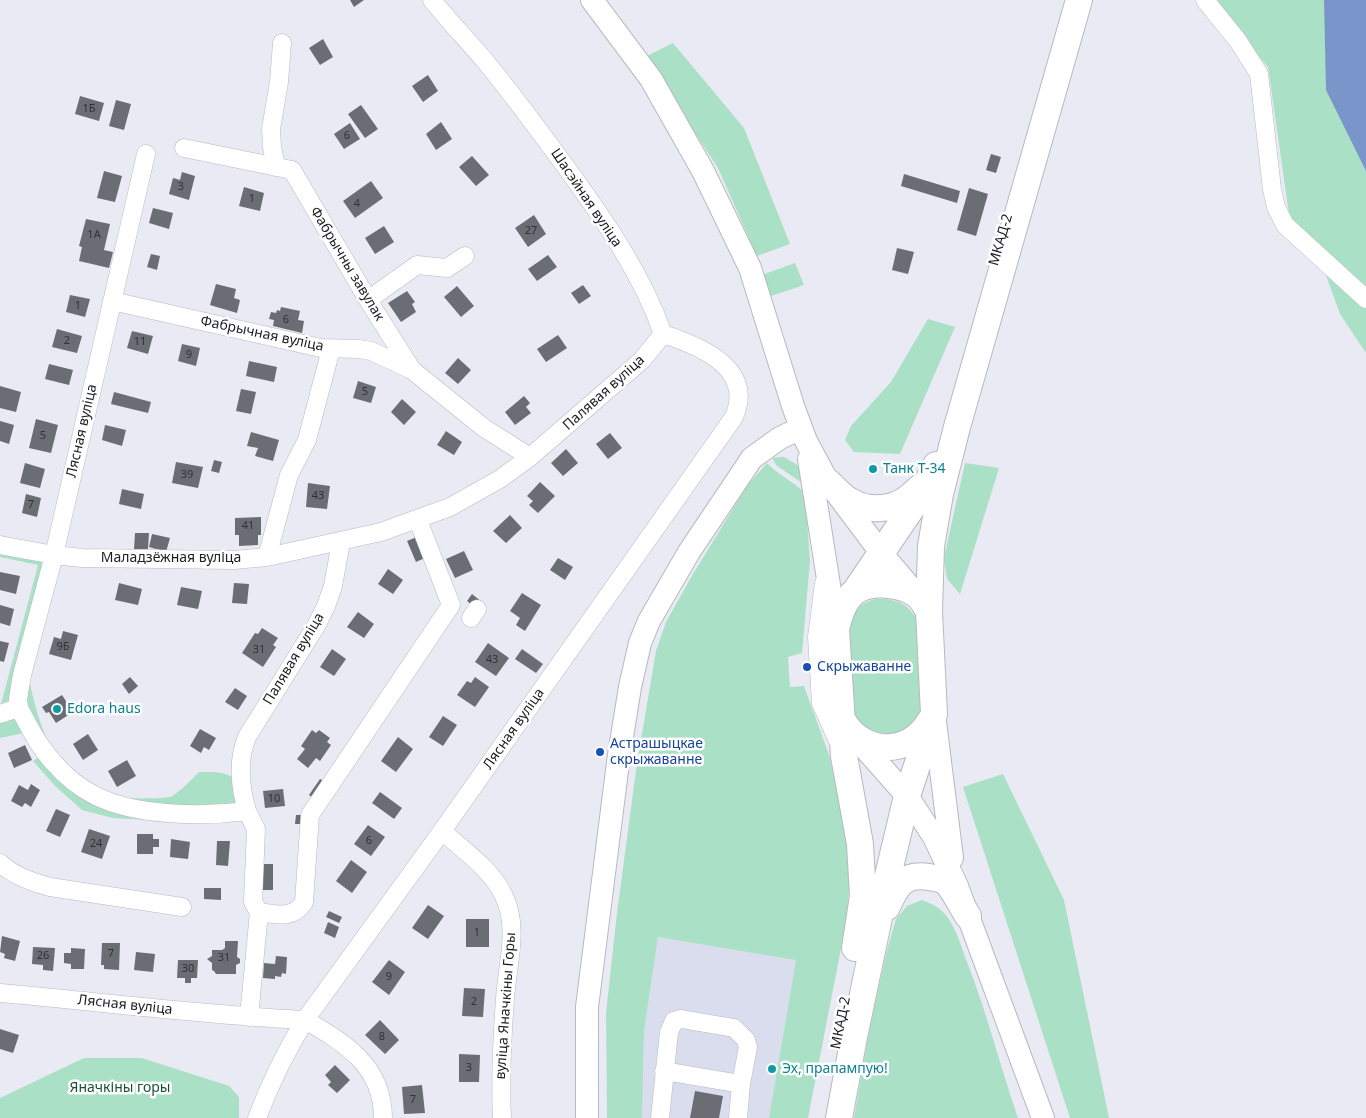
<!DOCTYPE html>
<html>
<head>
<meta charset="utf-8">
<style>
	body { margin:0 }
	canvas { display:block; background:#e9eaf3 }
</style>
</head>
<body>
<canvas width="1366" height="1118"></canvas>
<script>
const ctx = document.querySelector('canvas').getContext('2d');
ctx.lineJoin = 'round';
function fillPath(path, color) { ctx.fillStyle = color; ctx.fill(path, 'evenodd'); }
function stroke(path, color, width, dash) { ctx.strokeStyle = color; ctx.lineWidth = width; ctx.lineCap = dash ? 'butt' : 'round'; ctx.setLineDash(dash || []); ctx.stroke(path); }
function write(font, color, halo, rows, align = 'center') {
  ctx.font = font + ' "Noto Sans",sans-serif'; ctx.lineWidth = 5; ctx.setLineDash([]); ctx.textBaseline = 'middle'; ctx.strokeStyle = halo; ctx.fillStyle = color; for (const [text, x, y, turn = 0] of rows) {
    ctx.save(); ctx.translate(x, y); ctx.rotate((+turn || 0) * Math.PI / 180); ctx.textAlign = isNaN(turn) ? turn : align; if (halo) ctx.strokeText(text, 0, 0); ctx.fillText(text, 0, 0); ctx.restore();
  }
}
fillPath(new Path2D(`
	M658 937 796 959 769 1118H642L644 1031Z`), '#dadded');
fillPath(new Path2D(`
	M1211 0H1366V353L1340 314 1315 245 1290 221 1268 67Z
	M673 43 744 128 790 244 757 256 718 168 645 57Z
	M795 263 804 285 771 296 762 275Z
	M928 319 955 327 900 454 854 452 845 440 851 426 891 382Z
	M784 457 799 466 804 484 777 466 772 458Z
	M767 463C778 475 793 481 805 493L810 561 802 653 788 657 790 687 804 686 829 755 847 833 850 879 846 923 808 1118H769L796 960 658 937 644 1031 642 1118H607L606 1013 617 913 637 763 656 651 666 622 693 574 747 486Z
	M965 463 999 468 960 594 947 579 944 558Z
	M0 549 46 562 10 700 1 704 38 565 0 557Z
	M876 599H886L899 602 906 606 916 617 925 709 915 731 876 739 853 715 848 635C850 617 857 603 876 599Z
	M28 673C33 700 42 737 59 760 65 767 99 792 108 796 117 799 161 799 170 797 177 795 193 778 199 772 218 772 237 770 240 793 241 799 241 803 235 807 160 812 83 809 40 738 26 714 21 700 28 673Z
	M7 718 17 719 86 795 228 819 202 823 113 818 82 810 55 786 33 761 39 757 24 733 0 738V720Z
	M1003 774 1064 900 1109 1118H1070L963 787Z
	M922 900C930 903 939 907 945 914 956 927 961 946 967 962 987 1013 1000 1066 1018 1118H854L869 1032 887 950 896 919 907 906Z
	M84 1058H142L229 1086 239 1097V1118H0V1098Z`), '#aae0c5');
fillPath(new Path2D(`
	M1324 0H1366V171L1326 90Z`), '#7995ca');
fillPath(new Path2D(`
	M350 0H364L354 7Z
	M323 39 333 57 320 65 309 48Z
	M428 75 438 91 423 102 412 86Z
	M80 96 104 103 99 121 75 114Z
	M116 100 131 104 124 130 109 126Z
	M361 105 378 129 365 138 348 114Z
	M441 122 452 139 436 150 426 134Z
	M350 123 360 139 344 149 334 134Z
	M991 154 1001 157 996 173 986 170Z
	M472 156 489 175 476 186 459 167Z
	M104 171 122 176 115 202 97 198Z
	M182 172 195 176 189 200 169 194 173 178 180 180Z
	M904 174 960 191 957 203 901 186Z
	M371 181 383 198 355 218 343 201Z
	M244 187 264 193 260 211 239 206Z
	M969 188 988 194 976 236 957 230Z
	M153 208 173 213 169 229 149 223Z
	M534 215 546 234 528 247 515 228Z
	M86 219 110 224 104 250 113 252 109 268 79 261 82 247 79 246Z
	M384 226 394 242 375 254 365 238Z
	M897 248 914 252 908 274 892 270Z
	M151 254 160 256 157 270 147 267Z
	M548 255 557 267 537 281 528 269Z
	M216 284 236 289 234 298 240 300 237 313 210 305Z
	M583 285 591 296 579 304 571 293Z
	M457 286 474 306 461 317 444 297Z
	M407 291 415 302 412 304 416 312 401 322 388 303Z
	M70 295 90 299 85 317 66 312Z
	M281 307 300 311 298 320 304 321 302 333 273 326 274 320 269 319 271 312 276 313 277 310 280 311Z
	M57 329 82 336 77 353 52 347Z
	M132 331 153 336 148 354 127 348Z
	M558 335 567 348 546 362 537 349Z
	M182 344 200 348 196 366 178 361Z
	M458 358 471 370 458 384 445 373Z
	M249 361 277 367 274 382 246 376Z
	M49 364 73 370 69 385 45 379Z
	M358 381 376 387 371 403 353 398Z
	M0 386 21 392 16 412 0 408Z
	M241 389 256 392 251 414 236 411Z
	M114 392 151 402 148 413 111 404Z
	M524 396 530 403 526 407 531 413 515 425 505 412Z
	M402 399 416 412 404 425 391 412Z
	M36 419 58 425 51 453 29 448Z
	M0 421 14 425 9 444 0 441Z
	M105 425 126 430 122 446 102 440Z
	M446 431 462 442 454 455 437 445Z
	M251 432 279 440 273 461 255 456 258 448 247 446Z
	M610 433 622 448 608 459 596 444Z
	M566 449 578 463 563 476 551 463Z
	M214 460 222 462 219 473 211 471Z
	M176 462 203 467 198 488 172 483Z
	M25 463 45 469 40 488 20 483Z
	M540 482 555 496 538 513 529 505 533 501 527 496Z
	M308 483 330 486 327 509 306 507Z
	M122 489 144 494 141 509 119 504Z
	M26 494 41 498 37 517 22 513Z
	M510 515 522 528 506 543 493 531Z
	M261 517V535H258V545L239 546V535H235V518Z
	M135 533H149L148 549H134Z
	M152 534 170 538 166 552 149 547Z
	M419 536 427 557 416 562 407 541Z
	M464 551 473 570 455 578 446 559Z
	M558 558 573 567 565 580 550 570Z
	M388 569 403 580 393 594 378 584Z
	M0 572 20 576 16 594 0 590Z
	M119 583 142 589 138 605 115 600Z
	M234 583 249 584 247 604 232 603Z
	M181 587 202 591 198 609 177 605Z
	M522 593 541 605 525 631 516 625 520 618 510 611Z
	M472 594 482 602 477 609 467 601Z
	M0 605 14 609 10 626 0 623Z
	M358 612 374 624 364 638 347 627Z
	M262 628 278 638 273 645 276 647 263 667 242 653 255 633 258 634Z
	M63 631 78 635 71 660 49 654 54 637 61 639Z
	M0 641 9 643 4 662 0 661Z
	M488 643 509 658 496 676 475 662Z
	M332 649 346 659 334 676 320 667Z
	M522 649 543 664 536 673 515 659Z
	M130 677 138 686 129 694 122 684Z
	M475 677 489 687 475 707 457 695 467 681 471 683Z
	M235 688 247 696 238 710 225 702Z
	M62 695 73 712 56 723 49 712 46 713 42 707Z
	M443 716 457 725 443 746 429 737Z
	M200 729 216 738 209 750 204 747 201 753 190 746Z
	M312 730 316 733 319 730 330 738 327 742 331 745 320 761 316 758 308 768 297 759 305 749 301 746Z
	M88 734 98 750 83 760 73 744Z
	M398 737 413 749 396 772 381 761Z
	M25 745 32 760 14 768 8 753Z
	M127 760 136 776 117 787 108 771Z
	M320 779 327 783 316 800 309 795Z
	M31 784 40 790 31 807 25 803 22 807 11 801 19 785 28 790Z
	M283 789 285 806 265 808 263 791Z
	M380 792 402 808 394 819 372 803Z
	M56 809 70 815 60 837 46 831Z
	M296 815H306V824H295Z
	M368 825 385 837 371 856 354 844Z
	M89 829 110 836 102 859 81 852Z
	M137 834H153V839H159V847H153V854H137Z
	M171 839 190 842 188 859 170 857Z
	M217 841H230L228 866 216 865Z
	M351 860 367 872 352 893 336 881Z
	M261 864H273V890H261Z
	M204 888H221V900L204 899Z
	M428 905 444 916 428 939 412 928Z
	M329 911 342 917 339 923 326 917Z
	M466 919H489V947H466Z
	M328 922 339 927 335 938 324 933Z
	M2 936 20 941 15 961 4 958 5 954 0 952Z
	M225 941H238L237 957 240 959V963L236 965V974H216L214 971 212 970V963L207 959 212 956V950H222L225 948Z
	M102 943H120L119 970 104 969V965H101Z
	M33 947 55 948 53 971 43 970V965L32 964Z
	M71 948 85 949 84 969H71V964L64 963V953H71Z
	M136 952 155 954 153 972 134 970Z
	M276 956 287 957 286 974 282 973 281 977 275 976V979L263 978 264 963 275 964Z
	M178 960H198L197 978H191V983H185V978H177Z
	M389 960 405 972 389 995 372 982Z
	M464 988 485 989 483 1017 462 1016Z
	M380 1020 399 1040 385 1054 365 1035Z
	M0 1029 19 1035 13 1053 0 1049Z
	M459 1054 480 1055 479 1082H459Z
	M335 1065 350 1080 337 1093 328 1085 331 1082 325 1075Z
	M422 1085 425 1113 404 1114 402 1087Z
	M695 1091 723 1096 719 1118H690Z`), '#6b6d74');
const minor = new Path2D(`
	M1205 0 1238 41 1259 74 1272 189 1276 207 1285 225 1366 299
	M184 148 292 170 368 300 412 370
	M276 167 272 147 271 129 279 82 282 43
	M368 300 417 265 447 268 465 256
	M112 301 321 348 359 349 371 351 412 370 484 428 530 457
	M0 545 54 555 82 558 234 560 267 557 381 532 450 507 500 479 530 457 642 360 663 334
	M267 557 289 475 307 440 331 349
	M824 583 817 637 821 703 838 741
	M471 618 477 609
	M19 708 18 699 22 675 54 555 146 154
	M0 714 19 708C29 727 39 747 54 763 65 776 80 788 96 796 136 816 202 817 247 811 240 786 237 761 247 737L316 626 326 606 333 586 341 542
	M247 811 256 829 253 902 259 912 249 1017
	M442 831C463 850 490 868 503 894 520 927 507 964 505 999 502 1039 500 1078 502 1118
	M0 863C14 876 32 882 50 887L182 907
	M259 912C276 914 293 920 304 902L310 815 451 605 418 520
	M0 993C102 1002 203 1015 305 1020L442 831 734 417C755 368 700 346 663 334 642 274 605 221 568 170 541 133 514 96 485 61 467 40 449 21 432 0
	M664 1071 741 1084
	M257 1118C270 1084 286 1051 305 1020 345 1043 383 1066 383 1118
	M660 1118 669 1032 674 1021 681 1019 734 1028 746 1040 748 1047 741 1084 738 1118`);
const major = new Path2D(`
	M592 0 651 79 703 171 750 268 793 406 806 441 828 482 882 554 916 594
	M809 459 836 629
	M934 714 952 858
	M855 737 907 796 934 837 957 886 1043 1118
	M587 1118V1007L619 755 630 687 640 643 649 621 689 552 752 458 780 438 801 428`);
const highway = new Path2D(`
	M828 482C836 489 843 498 852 502 867 511 889 510 904 501 910 497 916 491 922 486
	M856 590 922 493 936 465
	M841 717C859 755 909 758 930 721
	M887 907C896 886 903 873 929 877 934 878 943 879 947 883 954 890 962 907 968 916
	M855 948 863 896 860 844 844 756 836 629C839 616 844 599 856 591 871 580 903 584 917 595 922 599 925 605 929 611
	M839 1118 854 1037 886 884 907 796 934 714 929 611 931 546 940 494 957 427 1079 0`);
stroke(minor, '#b7b9c1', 19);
stroke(major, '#b7b9c1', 24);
stroke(highway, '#b7b9c1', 28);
stroke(minor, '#fff', 18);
stroke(major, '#fff', 22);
stroke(highway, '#fff', 26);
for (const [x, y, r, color] of [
	[873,469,5,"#0f9aa8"],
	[807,667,5,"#1a4fb4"],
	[57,709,5,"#0f9aa8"],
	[600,752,5,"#1a4fb4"],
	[772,1069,5,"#0f9aa8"]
]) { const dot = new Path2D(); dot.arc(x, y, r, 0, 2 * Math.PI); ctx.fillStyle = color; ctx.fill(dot); stroke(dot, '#fff', 2); }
write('11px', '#303135', null, [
	["1Б",89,109],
	["6",347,136],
	["3",181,187],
	["1",252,199],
	["4",357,204],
	["27",531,231],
	["1А",94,235],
	["1",78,306],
	["6",286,320],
	["2",67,341],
	["11",140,342],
	["9",189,355],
	["5",365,392],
	["5",43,436],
	["39",187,475],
	["43",318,496],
	["7",31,505],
	["41",248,526],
	["9Б",63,647],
	["31",259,650],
	["43",492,660],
	["10",274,799],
	["6",369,841],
	["24",96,844],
	["1",477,933],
	["7",111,954],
	["26",43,956],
	["31",224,958],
	["30",188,969],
	["9",389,977],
	["2",474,1002],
	["8",382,1037],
	["3",469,1068],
	["7",413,1100]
]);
write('14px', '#1c1d20', '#fff', [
	["Шасэйная вуліца",586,198,56],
	["МКАД-2",1001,240,-74],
	["Фабрычны завулак",347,264,59],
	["Фабрычная вуліца",262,334,12],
	["Палявая вуліца",604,393,-42],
	["Лясная вуліца",82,431,-77],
	["Маладзёжная вуліца",171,558],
	["Палявая вуліца",294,659,-59],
	["Лясная вуліца",514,729,-55],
	["Лясная вуліца",125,1005,6],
	["вуліца Яначкіны Горы",506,1006,-86],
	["МКАД-2",841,1023,-79]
]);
write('14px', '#0d838f', '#fff', [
	["Танк Т-34",883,469],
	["Edora haus",67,709],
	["Эх, прапампую!",782,1069]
], 'left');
write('14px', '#164399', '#fff', [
	["Скрыжаванне",817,667],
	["Астрашыцкае",610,744],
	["скрыжаванне",610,760]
], 'left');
write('14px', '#194f39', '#fff', [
	["Яначкіны горы",120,1088]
]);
</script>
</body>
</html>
